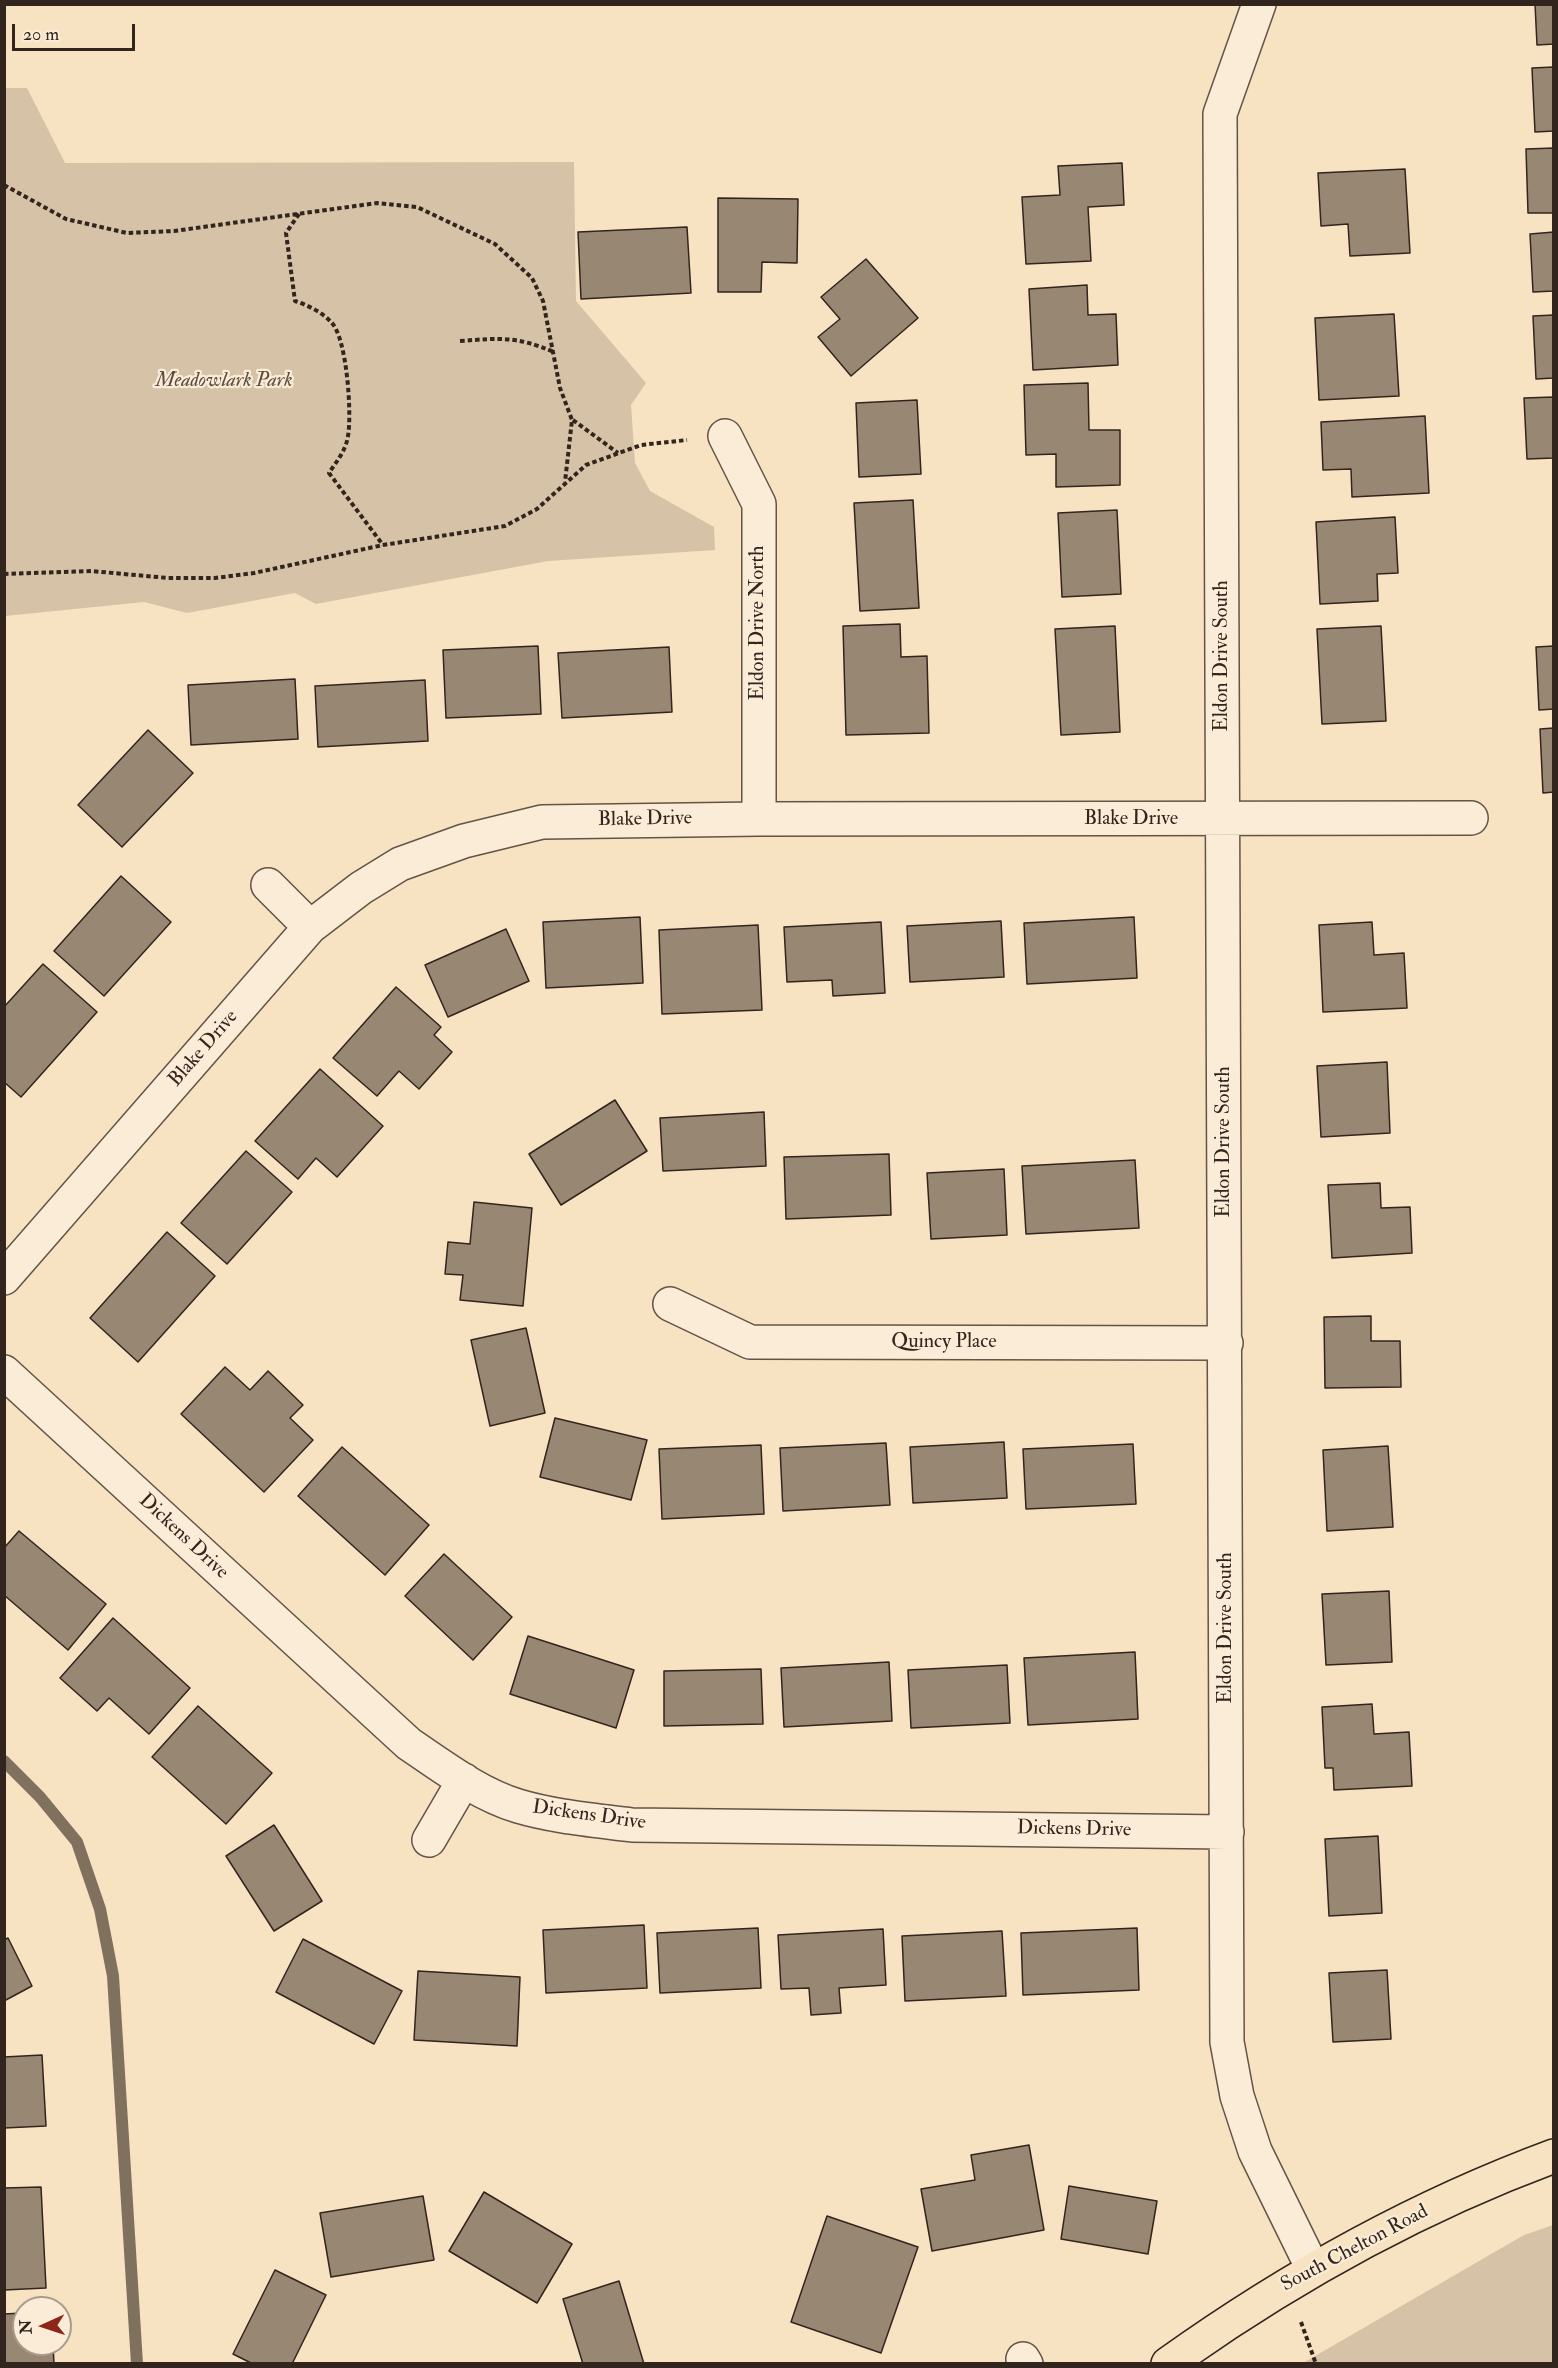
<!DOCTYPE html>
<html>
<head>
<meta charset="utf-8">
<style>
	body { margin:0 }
	#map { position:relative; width:1558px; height:2368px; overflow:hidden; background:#f7e2c2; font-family:"IM FELL Double Pica",serif }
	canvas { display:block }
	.frame { position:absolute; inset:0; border:6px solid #32251d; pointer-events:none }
	.north { position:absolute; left:12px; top:2296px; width:60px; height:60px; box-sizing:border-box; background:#faecd7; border:2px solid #aa9c8d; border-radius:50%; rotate:267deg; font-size:16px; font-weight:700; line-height:24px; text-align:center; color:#32251d }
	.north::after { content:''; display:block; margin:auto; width:21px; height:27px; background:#8f2418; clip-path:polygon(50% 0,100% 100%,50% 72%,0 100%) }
	.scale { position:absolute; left:12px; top:24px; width:123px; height:27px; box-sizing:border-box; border:3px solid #32251d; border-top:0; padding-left:8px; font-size:18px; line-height:21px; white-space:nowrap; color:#32251d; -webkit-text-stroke:4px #faecd7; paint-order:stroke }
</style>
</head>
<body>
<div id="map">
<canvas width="1558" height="2368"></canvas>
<div class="frame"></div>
<div class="north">N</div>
<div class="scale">20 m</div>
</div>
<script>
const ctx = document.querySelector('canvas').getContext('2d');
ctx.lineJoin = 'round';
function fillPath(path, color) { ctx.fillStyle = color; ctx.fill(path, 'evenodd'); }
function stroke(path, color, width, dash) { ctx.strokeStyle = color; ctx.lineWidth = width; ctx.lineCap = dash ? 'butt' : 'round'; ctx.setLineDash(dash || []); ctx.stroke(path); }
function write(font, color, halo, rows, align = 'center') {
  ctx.font = font + ' "IM FELL Double Pica",serif'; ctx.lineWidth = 4.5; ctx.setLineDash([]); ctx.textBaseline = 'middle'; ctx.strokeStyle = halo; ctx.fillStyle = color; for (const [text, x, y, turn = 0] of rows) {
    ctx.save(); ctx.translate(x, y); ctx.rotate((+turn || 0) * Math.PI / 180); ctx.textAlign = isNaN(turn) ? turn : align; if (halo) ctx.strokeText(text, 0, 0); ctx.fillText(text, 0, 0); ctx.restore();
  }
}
fillPath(new Path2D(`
	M5 88H27L65 163 574 162 576 301 646 383 631 405 635 463 650 491 714 527 715 550 548 561 316 604 295 593 187 613 144 602 5 616Z
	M1553 2225V2363H1303L1524 2235Z`), '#d6c2a6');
stroke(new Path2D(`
	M4 1761 40 1797 77 1842 100 1909 113 1976 137 2364`), '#80705e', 12);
const building = new Path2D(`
	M1535 4H1554V44L1537 45Z
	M1554 67V131L1535 132 1532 68Z
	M1554 148V213H1528L1526 149Z
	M1122 163 1124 205 1088 207 1091 261 1026 264 1022 197 1060 195 1058 166Z
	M1405 169 1410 253 1350 256 1348 224 1321 226 1318 173Z
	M718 198 798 199 797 263 762 262 761 292H718Z
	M687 227 691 293 581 299 578 232Z
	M1554 232V291L1533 292 1530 234Z
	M866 259 918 318 851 376 818 337 840 319 821 297Z
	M1087 285 1088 315 1116 314 1118 365 1033 370 1029 289Z
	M1394 314 1399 396 1319 400 1315 318Z
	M1554 315V378L1536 379 1533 316Z
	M1088 383 1089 430H1120V485L1056 487V454L1026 455 1024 385Z
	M1554 397V458L1527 459 1524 398Z
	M917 400 921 474 859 477 856 403Z
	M1425 416 1429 493 1352 497 1351 469 1323 470 1321 422Z
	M913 500 919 608 860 611 854 503Z
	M1117 510 1121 594 1062 597 1058 513Z
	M1395 517 1398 573 1377 574 1378 601 1320 604 1316 522Z
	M900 624 901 657 927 656 929 733 846 735 843 626Z
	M1115 626 1120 732 1061 735 1055 629Z
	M1381 626 1386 721 1322 724 1317 629Z
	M538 646 541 714 446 718 443 650Z
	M1554 646V709L1539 710 1536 647Z
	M669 647 672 712 562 718 558 653Z
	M295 679 298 739 191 745 188 685Z
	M425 680 428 741 318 747 315 686Z
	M1554 728V792L1543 793 1540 729Z
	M148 730 193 773 122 847 78 805Z
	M121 876 171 922 104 996 54 951Z
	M640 917 643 983 546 988 543 922Z
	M1134 917 1137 978 1027 984 1024 923Z
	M1001 921 1004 977 910 982 907 926Z
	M881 922 885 993 833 996 832 980 787 982 784 927Z
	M1372 922 1374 955 1404 953 1407 1008 1323 1012 1319 925Z
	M758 925 762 1010 662 1014 659 930Z
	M506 929 529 981 448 1017 425 965Z
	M43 964 97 1012 21 1097 4 1082V1007Z
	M396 987 441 1027 434 1035 452 1052 419 1089 399 1071 377 1096 333 1058Z
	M1387 1062 1390 1133 1321 1137 1317 1066Z
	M320 1069 383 1126 337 1177 316 1158 298 1179 255 1141Z
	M615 1100 647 1151 561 1205 529 1154Z
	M764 1112 766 1166 663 1171 660 1118Z
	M246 1151 292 1192 227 1264 181 1223Z
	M889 1154 891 1215 786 1219 784 1157Z
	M1135 1160 1139 1228 1026 1234 1022 1166Z
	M1004 1169 1007 1235 931 1239 927 1173Z
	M1380 1183 1381 1208 1410 1207 1412 1253 1332 1258 1328 1185Z
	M474 1202 532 1208 523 1306 460 1300 463 1275 445 1274 448 1242 470 1244Z
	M167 1232 215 1276 138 1362 90 1318Z
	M1371 1316V1341H1400L1401 1387 1325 1388 1324 1317Z
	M526 1328 545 1413 490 1426 471 1340Z
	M225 1367 250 1390 268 1371 303 1405 290 1418 313 1440 264 1492 181 1414Z
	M555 1418 647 1440 631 1500 540 1477Z
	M1004 1442 1007 1498 913 1503 910 1447Z
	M886 1443 890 1505 783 1511 780 1448Z
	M1133 1444 1136 1504 1026 1509 1023 1449Z
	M761 1445 764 1514 662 1519 659 1449Z
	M1388 1446 1393 1527 1327 1531 1323 1450Z
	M342 1447 429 1525 385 1575 298 1496Z
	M19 1531 106 1604 68 1650 4 1595V1548Z
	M444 1554 512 1617 473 1660 405 1596Z
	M1389 1591 1392 1662 1326 1665 1322 1594Z
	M113 1618 190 1688 149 1734 109 1698 97 1711 60 1678Z
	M528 1636 634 1670 616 1728 510 1694Z
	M1135 1652 1138 1719 1028 1725 1024 1658Z
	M889 1662 892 1721 784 1727 781 1668Z
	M1007 1665 1010 1723 911 1728 908 1670Z
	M761 1669 763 1724 664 1726V1671Z
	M1372 1704 1374 1734 1409 1732 1412 1786 1334 1790 1333 1768H1325L1322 1707Z
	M198 1706 272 1773 226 1824 152 1757Z
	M274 1825 322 1901 274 1931 226 1856Z
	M1378 1836 1382 1913 1329 1916 1325 1839Z
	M644 1925 647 1988 546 1993 543 1930Z
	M758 1928 761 1988 660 1993 657 1933Z
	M1137 1928 1139 1990 1023 1995 1021 1933Z
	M883 1929 886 1985 839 1988 841 2013 811 2015 809 1988 781 1989 778 1935Z
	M1002 1931 1006 1996 905 2001 902 1936Z
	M8 1938 32 1986 4 2001V1940Z
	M303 1939 402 1991 374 2044 276 1992Z
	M1387 1970 1391 2039 1333 2042 1329 1973Z
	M418 1971 520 1977 517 2046 414 2040Z
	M42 2055 46 2126 4 2128V2057Z
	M1029 2145 1044 2230 932 2251 921 2189 975 2180 971 2155Z
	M1069 2186 1157 2201 1148 2254 1061 2239Z
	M41 2187 46 2288 4 2290V2188Z
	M484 2192 572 2244 537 2303 449 2251Z
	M423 2196 434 2260 331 2277 320 2213Z
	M827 2216 918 2247 881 2353 791 2322Z
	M275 2270 326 2295 292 2364H253L233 2354Z
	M619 2281 644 2364H583L563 2299Z
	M24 2313V2344H53L54 2364H4V2314Z`);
fillPath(building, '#988773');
stroke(building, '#32251d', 1.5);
const minor = new Path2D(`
	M1259 4 1220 114 1227 2042 1237 2096 1255 2151 1313 2269
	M725 436 759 504V819
	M268 885 310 927
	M4 1278 310 927 361 888 400 864 464 841 542 822 759 819 1471 818
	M670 1304 750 1342 1226 1343
	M4 1372 409 1744C442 1766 478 1794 518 1806 555 1817 594 1820 632 1825L1227 1832
	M429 1840 464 1780
	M1023 2359 1026 2364`);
const major = new Path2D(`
	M1168 2364C1287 2279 1416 2207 1554 2156`);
stroke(minor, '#635446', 36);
stroke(major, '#32251d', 36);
stroke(new Path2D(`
	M4 185 66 219 127 233 174 231 377 203 417 207 495 244 532 278 543 301 560 388 572 420 565 482
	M299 214 286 233 295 301C307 305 322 312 331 322 347 337 352 414 348 436 346 450 337 461 329 473L383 545
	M460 341C500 338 516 336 554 352
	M573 420 618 453
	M4 574 91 571 168 578H215L254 573 383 545 505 526 537 509 586 465 641 445 687 440
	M1301 2322 1316 2364`), '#32251d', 4, [4.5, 3]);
stroke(minor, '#faecd7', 33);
stroke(major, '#f7e2c2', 33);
write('italic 20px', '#5b4c3f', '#faecd7', [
	["Meadowlark Park",224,382]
]);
write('20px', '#32251d', '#faecd7', [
	["Eldon Drive North",759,623,-90],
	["Eldon Drive South",1223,656,-90],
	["Blake Drive",645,820,-1],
	["Blake Drive",1131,820],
	["Blake Drive",204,1049,-49],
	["Eldon Drive South",1225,1142,-90],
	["Quincy Place",944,1343],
	["Dickens Drive",183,1537,43],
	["Eldon Drive South",1227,1628,-90],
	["Dickens Drive",589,1816,8],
	["Dickens Drive",1074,1830,1],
	["South Chelton Road",1355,2249,-28]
]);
</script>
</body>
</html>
